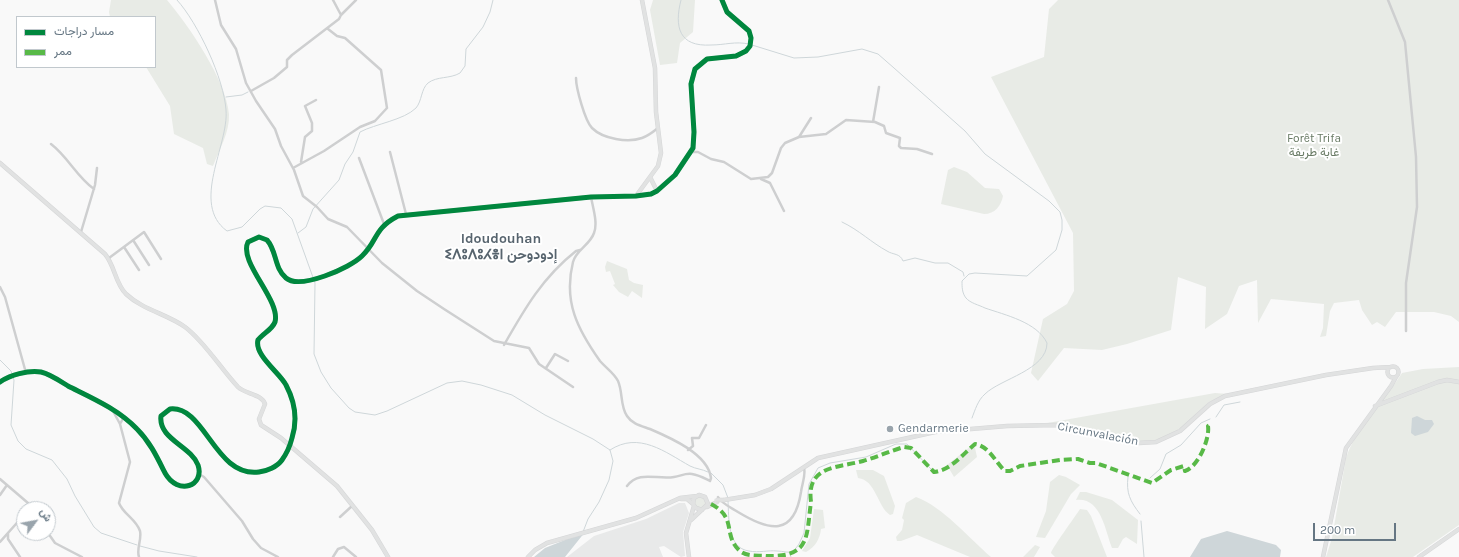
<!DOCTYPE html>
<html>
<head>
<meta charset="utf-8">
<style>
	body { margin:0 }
	#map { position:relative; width:1459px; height:557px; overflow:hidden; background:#f9f9f9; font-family:Karla,Vazirmatn,sans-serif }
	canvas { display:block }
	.legend { position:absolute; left:16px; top:16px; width:140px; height:52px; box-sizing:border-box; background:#fff; border:1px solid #c1c8cd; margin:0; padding:5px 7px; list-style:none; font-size:12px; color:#657683 }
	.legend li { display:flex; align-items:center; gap:8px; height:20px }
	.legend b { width:20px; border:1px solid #c1c8cd }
	.north { position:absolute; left:16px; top:501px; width:40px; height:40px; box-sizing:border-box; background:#fff; border:1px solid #c1c8cd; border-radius:50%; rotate:58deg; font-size:11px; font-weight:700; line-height:16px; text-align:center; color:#657683 }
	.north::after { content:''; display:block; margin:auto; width:14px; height:18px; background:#99a4ac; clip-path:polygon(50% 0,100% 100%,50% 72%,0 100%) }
	.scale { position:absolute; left:1313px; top:523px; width:83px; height:18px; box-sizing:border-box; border:2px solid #657683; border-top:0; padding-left:5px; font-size:12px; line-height:14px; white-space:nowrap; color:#657683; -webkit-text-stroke:3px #fff; paint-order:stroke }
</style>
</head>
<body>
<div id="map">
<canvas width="1459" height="557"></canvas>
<ul class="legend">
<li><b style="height:5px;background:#00873e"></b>مسار دراجات</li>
<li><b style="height:5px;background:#58b947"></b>ممر</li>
</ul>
<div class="north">ش</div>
<div class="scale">200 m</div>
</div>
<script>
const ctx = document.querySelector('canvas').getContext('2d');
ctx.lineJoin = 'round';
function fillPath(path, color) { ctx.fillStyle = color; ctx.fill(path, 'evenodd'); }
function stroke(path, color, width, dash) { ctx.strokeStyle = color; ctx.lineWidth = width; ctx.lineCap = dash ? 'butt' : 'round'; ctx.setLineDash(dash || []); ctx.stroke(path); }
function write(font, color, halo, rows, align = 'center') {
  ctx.font = font + ' Karla,Vazirmatn,"Noto Sans Tifinagh",sans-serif'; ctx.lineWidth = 4; ctx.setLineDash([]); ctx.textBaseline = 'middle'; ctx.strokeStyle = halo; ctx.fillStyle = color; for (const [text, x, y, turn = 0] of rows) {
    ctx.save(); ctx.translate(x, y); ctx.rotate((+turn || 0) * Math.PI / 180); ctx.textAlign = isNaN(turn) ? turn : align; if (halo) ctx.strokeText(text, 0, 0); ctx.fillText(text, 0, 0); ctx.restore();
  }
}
fillPath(new Path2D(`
	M679 503H685L689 513 683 532 685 556 681 557 664 546 659 547 663 557H567L594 536 646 519Z`), '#e8e9e9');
fillPath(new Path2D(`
	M111 0H167C189 26 226 80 229 114 230 132 219 150 213 166L207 164 203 148 174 134 170 106 146 67H155V17H110L109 12Z
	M653 0H695L693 32 680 43 677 63 660 65 650 10Z
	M1058 0H1459V322L1451 316 1434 312H1396L1385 327 1377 322 1372 325 1362 310 1359 300 1334 303 1330 311 1326 336 1320 337 1323 328 1324 304 1271 299 1258 323 1257 280 1239 286 1227 314 1205 329 1206 287 1178 277 1171 330 1127 344 1102 350 1064 348 1038 381 1031 373 1043 319 1067 304 1074 291 1073 233 991 77 1044 57 1049 9Z
	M954 167 967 172 985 188 999 189 1003 196C1001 206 995 214 984 214L941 204 948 170Z
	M607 261 627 269 629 280 634 283 643 285 642 298 632 291 628 297 619 292 613 285 615 284 610 271 606 272 605 267Z
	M1459 367V525L1413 557H1326L1332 538 1346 458C1357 426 1384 401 1402 373L1423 369Z
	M1215 393 1228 394 1209 402 1184 426 1170 435 1150 442 1121 440 1061 424H1042Z
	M971 446 975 448 977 457 954 477 947 465Z
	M856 470H873L884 476 895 506 893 514 890 515C877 506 876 480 858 478Z
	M1059 475 1066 477 1080 485 1071 494 1045 538 1036 537 1046 511 1050 482Z
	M1080 492H1086L1112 500 1138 520 1137 544 1126 537 1123 539 1118 548H1112C1105 530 1101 497 1076 500Z
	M694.5 502a5.5 5.5 0 1 1 11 0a5.5 5.5 0 1 1-11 0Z
	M916 497C942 506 970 539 991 557H970L917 535 901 541H897L896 537 902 530 904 520 902 518 906 503Z
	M814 509 823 510 825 528 821 529C820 539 815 547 806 552L802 551 810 538Z
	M1080 509 1087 510 1091 516 1107 557H1055L1051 553C1052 548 1075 517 1080 509Z
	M1035 545 1040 547 1034 557H1023Z`), '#e8ebe6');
fillPath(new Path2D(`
	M1417 416 1425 420H1432L1434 424 1428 432 1415 436 1411 433 1412 418Z
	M1227 531 1276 545 1281 550 1280 557H1190L1201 539Z
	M585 532 565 557H534L545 548Z`), '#ced6d9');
stroke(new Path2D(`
	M177 0C198 23 224 79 226 110 229 145 190 204 227 231L242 227 260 209 265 206 281 208 292 219 315 283 314 354 321 372 331 388 349 408 355 412 375 415 387 411 447 383 462 381 481 385 512 395 545 415 593 439 610 450 613 461 609 480 599 502 588 519 583 532
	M681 0C674 27 679 47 711 45 725 45 735 41 749 44
	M752 45 794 58 818 57 862 49 878 54 894 68 965 131 985 154 1049 201 1060 212 1062 220V230L1056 250 1027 276 975 273 969 274 962 281C962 287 962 293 966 298 970 303 979 305 985 308 1005 315 1037 322 1047 343 1047 370 1000 379 985 394 978 400 975 410 972 418
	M226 97 242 95 248 92
	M842 222C859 230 872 243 887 251 893 255 900 253 903 261L915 258 935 263H948L963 272 964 276
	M298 233 306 227 313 209 339 180 345 164 353 152 360 132C375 124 404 120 416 108 422 101 421 89 428 83 437 76 450 79 460 73L465 66 466 49 483 27 490 12 493 0
	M0 360 11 371 14 380 11 425 18 441 26 449 52 460 67 479 75 496 94 527 101 533 137 545
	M1216 417 1224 405 1240 402
	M610 450C639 431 665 452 690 466 696 469 702 469 708 472
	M711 473 723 485 728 498
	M1128 477C1126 493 1130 501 1140 514
	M1150 478 1160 469 1166 454 1181 445 1201 423 1210 419
	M728 501C729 518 727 548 749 551 759 553 768 550 777 551 783 551 787 553 793 552L799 544 804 533 809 484 818 468 830 463 866 457 896 444H907L931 469 934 470
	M1141 521 1144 557
	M140 546 159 551 197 557
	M789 552 791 557`), '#ced6d9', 1);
const secondary = new Path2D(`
	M0 163 105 254C115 266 115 283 126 294 143 310 167 314 185 327 204 341 221 369 238 387 245 394 262 394 265 404L259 419 261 425 281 438 337 486 372 530 388 557
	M650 177 657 191
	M636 196 658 166 661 153 656 112 655 68 642 0
	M1387.5 372a5.5 5.5 0 1 1 11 0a5.5 5.5 0 1 1-11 0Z
	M0 382C10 375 28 370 41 372 50 374 60 381 68 386 92 398 118 409 137 429 150 442 157 457 165 473 178 496 205 486 198 465 191 446 158 439 161 416L170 409C205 405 215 478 259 472 267 471 277 467 282 460 287 453 290 446 292 438 298 419 295 402 286 385 280 373 254 355 258 340 262 334 272 330 275 322 281 300 238 262 248 242L259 237 267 240C277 251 274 268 286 278 300 290 350 268 362 256 378 241 373 229 398 216L591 197 636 196 651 194 657 191 675 175 693 148 694 132 691 84 695 69 707 59 736 56 746 51 750 46 751 38 749 31 727 12 722 0
	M1375 406 1438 382 1447 380 1459 382
	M681 499H687L693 504
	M724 500 755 495 771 489 818 458 935 432 1007 426 1056 425 1121 441 1139 443 1156 442 1180 431 1210 404 1225 396 1326 375 1373 368 1391 367
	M707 507 717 502
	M691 520 708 504 705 497 699 495 694 498 693 504 696 508 702 510
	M528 557 535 550 547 543 636 518 680 498 697 496
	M689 557 686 533 694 506
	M1323 557 1346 448 1391 386 1396 377
	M1419 557 1459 529`);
stroke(secondary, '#d5d6d7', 4.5);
stroke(new Path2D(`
	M215 0 221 25 236 49 246 83 256 101 275 129 281 146 294 170 303 196 317 207 328 219 347 227 382 263 417 291 444 309 494 341 529 348 539 364 573 387
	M1388 0 1405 42 1416 157 1417 207 1406 283V331
	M341 15 356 0
	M576 78C576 88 585 121 592 128 603 139 628 143 642 138 648 136 653 132 658 128
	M251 91 274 78 287 67V60L292 55 339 19 341 15 333 0
	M873 122 879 87
	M799 137 826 134 846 120 875 122 884 126 886 133 900 138 899 146 901 148 917 149 932 154
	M51 144C68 157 77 177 94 189
	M390 152 406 214
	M691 152H698L711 159 724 162 751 179 768 177 772 173 781 148 785 143 799 137 811 118
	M359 158 384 224
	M301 162 305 137 312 131V123L305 106 316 100
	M293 168 324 151 360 127 375 121 387 108 381 70 345 38 337 36 328 29
	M761 179 770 183 784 211
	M591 197C593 208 598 223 594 233 590 245 576 250 573 262 563 302 578 330 600 361 606 368 614 373 618 381 623 392 620 406 627 416 632 424 642 426 650 429 671 438 708 454 711 478L710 481C704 478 699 475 692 474 685 473 681 476 674 477 657 480 639 470 627 486
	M81 232 95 185 97 168
	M133 240 149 265
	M124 247 139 270
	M109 258 144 232 161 259
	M0 287 5 297 26 373
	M504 345C525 308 543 277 576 251L580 250
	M546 368 555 354 568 361
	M113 411 120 424
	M124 417 120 424 130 462 119 503C123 514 136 519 140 531 142 540 136 549 139 557
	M688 450 693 446 692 438H699L706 425
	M199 474 204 477 242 521 253 539 261 548 278 557
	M0 479 28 503 32 509
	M0 495 7 485
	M718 497C722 504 732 508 738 512 769 531 794 537 801 492 802 484 806 475 804 468
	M340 517 352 506
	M8 533V539L20 557
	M48 533 55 543 82 557
	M0 542 24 515
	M333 557 338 549 344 547 356 557`), '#cecfd0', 2.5);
stroke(secondary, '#e1e2e2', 3.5);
const secondaryBridge = new Path2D(`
	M716 500H724`);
stroke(secondaryBridge, '#d5d6d7', 4.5, []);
stroke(secondaryBridge, '#e1e2e2', 3.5);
stroke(new Path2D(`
	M711 504C738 518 722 535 740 551 747 557 758 555 767 556 811 557 806 537 811 502 806 465 838 468 863 461 877 457 890 451 904 447L911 448 934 472C951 470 962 455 975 444 989 446 996 463 1005 471H1010L1020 466 1060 460 1078 459 1090 463H1096L1152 483 1171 470 1184 466 1185 471C1198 467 1210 439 1208 426L1212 424`), '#58b947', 4, [8, 4]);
stroke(new Path2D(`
	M0 382C10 375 28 370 41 372 50 374 60 381 68 386 92 398 118 409 137 429 150 442 157 457 165 473 178 496 205 486 198 465 191 446 158 439 161 416L170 409C205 405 215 478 259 472 267 471 277 467 282 460 287 453 290 446 292 438 298 419 295 402 286 385 280 373 254 355 258 340 262 334 272 330 275 322 281 300 238 262 248 242L259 237 267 240C277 251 274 268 286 278 300 290 350 268 362 256 378 241 373 229 398 216L591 197 636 196 651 194 657 191 675 175 693 148 694 132 691 84 695 69 707 59 736 56 746 51 750 46 751 38 749 31 727 12 722 0`), '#00873e', 5);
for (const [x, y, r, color] of [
	[890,429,4,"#99a4ac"]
]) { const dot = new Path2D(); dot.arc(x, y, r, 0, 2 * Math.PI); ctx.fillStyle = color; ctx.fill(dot); stroke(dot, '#fff', 1.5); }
write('12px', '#687a64', '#fff', [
	["Forêt Trifa",1314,139],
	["غابة طريفة",1314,153]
]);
write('12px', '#657683', '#fff', [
	["Gendarmerie",898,429]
], 'left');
write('12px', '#657683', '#fff', [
	["Circunvalación",1098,434,11]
]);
write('bold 14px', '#57646e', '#fff', [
	["Idoudouhan",501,239],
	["ⵉⴷⵓⴷⵓⵃⴻⵏ إدودوحن",501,255]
]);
</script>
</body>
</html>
